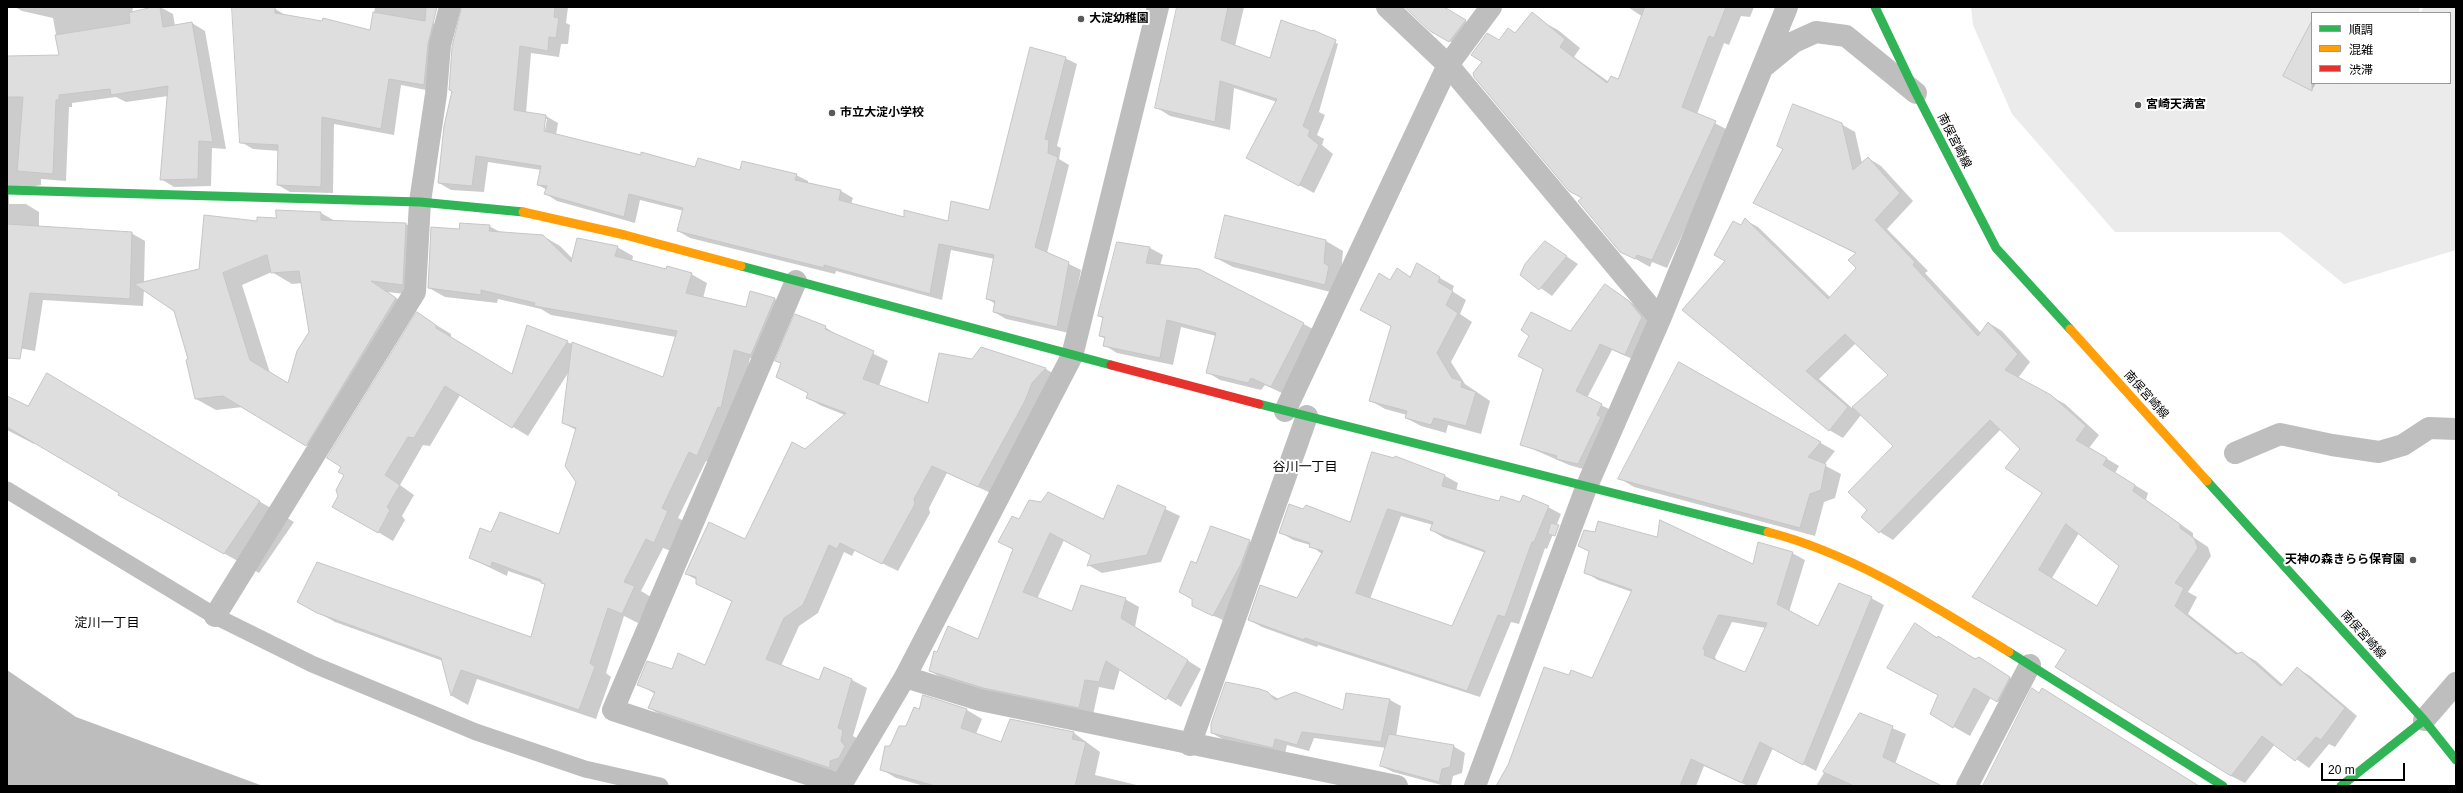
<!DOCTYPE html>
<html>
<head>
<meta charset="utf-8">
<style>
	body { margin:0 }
	#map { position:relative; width:2463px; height:793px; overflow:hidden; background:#fff; font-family:Arial,"Noto Sans JP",sans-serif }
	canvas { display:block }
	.frame { position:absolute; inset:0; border:8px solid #000; pointer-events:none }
	.legend { position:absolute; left:2311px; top:12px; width:140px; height:72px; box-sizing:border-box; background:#fff; border:1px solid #999; margin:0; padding:5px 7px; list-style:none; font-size:12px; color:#000 }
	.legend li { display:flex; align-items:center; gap:8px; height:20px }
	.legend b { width:20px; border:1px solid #999 }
	.scale { position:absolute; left:2321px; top:763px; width:84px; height:18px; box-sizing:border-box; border:2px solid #000; border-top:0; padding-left:5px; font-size:12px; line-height:14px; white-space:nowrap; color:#000; -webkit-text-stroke:3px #fff; paint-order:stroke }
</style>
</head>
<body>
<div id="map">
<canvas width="2463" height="793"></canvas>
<div class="frame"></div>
<ul class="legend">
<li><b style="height:5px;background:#30b455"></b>順調</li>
<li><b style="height:5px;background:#ff9f0a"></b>混雑</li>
<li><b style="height:5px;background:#e5322d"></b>渋滞</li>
</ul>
<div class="scale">20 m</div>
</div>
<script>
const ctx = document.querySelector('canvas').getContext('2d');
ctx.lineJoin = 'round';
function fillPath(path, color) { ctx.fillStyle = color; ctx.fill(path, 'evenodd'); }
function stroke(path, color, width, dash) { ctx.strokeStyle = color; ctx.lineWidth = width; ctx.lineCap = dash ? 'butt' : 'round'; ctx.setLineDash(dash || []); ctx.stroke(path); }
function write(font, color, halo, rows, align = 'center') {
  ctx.font = font + ' Arial,"Noto Sans JP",sans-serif'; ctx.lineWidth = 4; ctx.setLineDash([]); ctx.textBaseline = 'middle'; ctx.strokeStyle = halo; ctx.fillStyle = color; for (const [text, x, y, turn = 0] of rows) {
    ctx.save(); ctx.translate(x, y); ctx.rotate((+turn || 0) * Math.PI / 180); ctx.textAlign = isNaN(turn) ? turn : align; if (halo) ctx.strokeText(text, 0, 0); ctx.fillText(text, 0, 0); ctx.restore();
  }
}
fillPath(new Path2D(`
	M1971 7H2419L2420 13 2424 7H2456V250L2344 284 2280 232H2115L2012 114 1973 25ZM2312 13H2450V83H2312Z`), '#ebebeb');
fillPath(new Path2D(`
	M7 670 76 717 263 786H7Z`), '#bdbdbd');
fillPath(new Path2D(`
	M15 7H133L132 14 160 7 173 14 175 26 192 23 205 31 226 149 212 148 211 186 174 187 161 179 168 96 126 102 116 97 72 103V107H69L66 181 41 179V185L9 191V204H26L39 212V227L131 233 145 241 144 283 200 270 258 222 321 213 335 221 406 224 426 235 423 296 387 292 416 311 326 456 243 407 216 410 196 399 189 360 175 310 144 289 143 306 43 300 35 351 7 346V57L60 56 53 18 22 11ZM272 272 292 284 302 283 310 332 289 385 270 373 242 285Z
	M233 7H272L287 16 371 31 375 7H436L433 23 445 30 436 92 401 85 394 135 334 124 333 193 290 192 278 185 279 151 253 149 241 142Z
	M472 7H568L566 23 570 25 568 44H561L559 57 531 53 526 113 546 116 558 123 556 135 696 168 796 175 808 181V183L841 191 853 198 851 204 905 218 948 222 989 211 1065 58 1077 64 1057 146 1061 148 1059 159 1069 165 1047 253 1081 270 1069 333 1006 319 994 312 996 304 987 299 995 259 951 250 942 300 836 271 835 274 690 238 678 231 684 211 640 200 635 223 557 201 546 194 547 190 538 185 541 170 488 162 484 192 451 190 439 183ZM545 119H547L544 136Z
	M1178 7H1244L1235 46 1270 59 1323 36 1338 44 1319 112 1325 115 1317 135 1324 139 1322 145 1333 154 1314 193 1261 165 1277 102 1234 88 1230 130 1170 116 1156 107Z
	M1407 7H1442L1477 28 1462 48 1430 30Z
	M1628 7H1754L1750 17 1741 16 1729 45 1724 43 1697 114 1730 131 1667 268 1652 262 1650 267 1621 251 1583 197 1499 41 1543 22 1558 30 1580 48 1574 57 1609 82 1618 81 1643 17Z
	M2312 56V83H2316L2312 90 2284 75Z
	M1841 124 1855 132 1862 163 1868 158 1881 166 1913 201 1887 229 1928 271 1925 273 1981 333 1989 323 2002 331 2030 362 2018 378 2065 404 2099 435 2089 448 2119 466 2115 473 2148 493 2146 500 2193 533V537L2208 547 2211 556 2188 592 2197 597 2188 614 2239 654 2242 653 2256 661 2283 685 2297 668 2310 676 2357 716 2335 747 2329 744 2309 768 2275 744 2245 783 2231 776 2067 650 1973 596 2043 493 2022 449 2001 429 1893 540 1880 532 1868 510 1894 446 1861 415 1843 438 1829 430 1726 260 1745 220 1758 227 1831 298 1858 268 1857 254 1754 203ZM1856 343 1889 375 1852 408 1819 379ZM2079 533 2120 566 2097 607 2052 578Z
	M1226 216 1326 241 1343 251 1341 273 1342 295 1233 267 1216 258Z
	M489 226 502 233 543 236 560 246 573 259 617 247 633 256 632 262 691 274 707 283 703 298 747 309 751 292 775 299 791 309 768 363 750 358 738 416 713 465 706 461 678 518 684 521 671 551 663 548 641 591 651 597 638 623 624 616 606 673 611 677 596 719 477 679 468 705 452 696 443 661 335 622 299 602 531 638 546 584 508 571 507 576 470 558 492 533 560 535 577 481 576 430 563 423 570 370 528 436 460 395 430 446 423 445 400 485 414 495 402 516 405 520 393 541 334 506 418 314 451 334V338L512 375 567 342 664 378 676 337 551 315 541 309 498 299 497 303 445 297 429 288 460 230Z
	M1545 242 1578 264 1552 296 1522 275Z
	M1118 243 1150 248 1163 255 1160 266 1199 270 1317 331 1284 394 1265 385 1261 390 1220 380 1207 372 1216 336 1181 327 1173 365 1117 353 1104 345 1106 339 1100 336 1104 319 1099 316Z
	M1417 265 1454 286 1452 291 1466 300 1460 314 1472 322 1451 362 1465 384 1490 401 1481 434 1448 425 1446 433 1421 426 1406 418 1407 415 1385 409 1371 401 1392 326 1391 281 1397 269 1411 277Z
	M1605 285 1641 309 1653 324 1637 361 1612 350 1587 398 1613 411 1590 471 1569 465 1521 444 1570 332Z
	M825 327 840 337 888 361 879 386 928 405 973 361 982 348 1046 369 1060 378 993 494 947 473 929 508 930 513 898 571 855 550 852 556 844 552 818 613 799 626 781 666 820 681 852 680 867 688 853 736 858 739 845 776 664 717 649 708 655 694 639 684 673 670 706 666 733 602 697 584V580L686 574 745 541 805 450 845 415 822 406 807 398 809 393 778 377 782 364 777 361Z
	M1679 363 1835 451 1824 465 1841 474 1835 498 1824 502 1815 536 1634 487 1619 478Z
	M82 395 294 522 259 573 154 514 35 442 34 444 7 430V397L29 407Z
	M1445 476 1458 483 1456 491 1500 502 1548 507 1561 514 1547 549 1545 548 1519 624 1511 622 1480 697 1318 645 1317 647 1262 627 1249 620 1297 599 1322 554 1310 545 1293 540 1280 532 1350 523ZM1401 516 1433 525 1431 530 1444 538 1486 553 1453 627 1370 599Z
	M1119 487 1180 516 1161 562 1102 573 1088 565 1092 555 1064 540 1037 599 1073 613 1125 599 1139 607 1135 627 1201 669 1181 707 1120 669 1114 690 1099 687 1093 715 998 696 944 679 930 671 938 653 978 641 1014 550 1000 542 1019 521 1103 520Z
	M1249 541 1261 547 1225 621 1205 612Z
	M1579 546 1754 565 1792 553 1805 560 1789 612 1818 628 1871 598 1884 605 1816 771 1773 748 1756 786H1748L1704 766 1696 786H1504L1569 676 1593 679 1632 592 1598 580 1585 572 1590 552ZM1732 622 1766 628 1746 673 1717 661 1715 657Z
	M1915 625 2026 687 2013 710 1991 697 1970 736 1931 714 1939 695Z
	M1268 693 1279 699 1343 711 1390 700 1401 706 1396 737 1453 746 1465 753 1462 773 1453 776 1451 786H1445L1393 772 1381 766 1386 748 1314 738 1309 751 1287 745 1285 754 1224 740 1212 733Z
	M923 697 967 710 982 719 976 734 1002 744 1074 733 1100 752 1095 775 1141 786H924L896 778 881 769 891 746 920 711Z
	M1860 714 1906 734 1895 764 1939 786H1816Z`), '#0003');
const building = new Path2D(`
	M153 7H160L163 27 192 22 213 142 199 141 198 179 160 180 168 86 111 95 110 89 59 95V100H56L53 174 17 171 23 97H7V56L59 55 55 35 130 23 129 13Z
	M232 7H275V13L322 21 323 18 370 30 373 12 425 21 426 7H437L428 44 424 85 389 79 381 129 322 117 321 187 277 185 278 145 240 143Z
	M462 7H555L554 17 559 18 556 38 549 37 548 51 520 46 514 110 546 115 544 131 641 155V152L695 167 698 158 740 170 742 161 797 174 795 180 841 190 839 200 904 217V210L948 221 951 201 989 210 1030 47 1066 57 1045 139 1049 140 1048 153 1058 157 1035 247 1069 262 1057 327 993 312 995 301 986 299 994 255 939 244 930 294 824 265V268L677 231 683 208 629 194 624 217 544 194 547 186 537 185 541 166 476 156 472 186 438 183 444 126 452 91 449 90 452 47Z
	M1177 7H1228L1221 40 1270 58 1281 20 1312 31 1313 30 1336 40 1303 126 1310 130 1308 136 1319 145 1299 186 1246 158 1277 99 1220 81 1215 122 1155 108Z
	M1405 7H1444L1466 20 1449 42 1430 31Z
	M1645 7H1726L1714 38 1709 36 1682 107 1716 121 1652 260 1637 255 1635 259 1620 252 1578 201 1582 198 1569 191 1474 77 1473 73 1482 62 1471 55 1487 33 1499 40 1508 28 1515 33 1532 12 1565 39 1560 47 1607 83 1611 76 1618 79Z
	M2312 21V91L2283 76Z
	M1793 104 1842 123 1853 170 1868 157 1900 193 1875 220 1915 262 1913 265 1978 336 1988 322 2018 354 2005 370 2051 395 2086 426 2076 440 2107 458 2103 465 2135 485 2133 491 2180 524V528L2194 538 2198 548 2175 583 2184 588 2175 606 2236 654 2242 652 2281 686 2297 667 2345 708 2321 740 2316 737 2295 761 2262 736 2231 776 2055 667 2066 650 1972 597 2042 493 2005 468 2020 449 1990 420 1879 533 1861 517 1867 510 1848 492 1893 446 1852 407 1888 375 1845 334 1806 371 1848 407 1829 431 1682 310 1725 261 1714 255 1733 221 1741 225 1745 218 1828 299 1856 268 1848 260 1856 253 1753 203 1783 149 1777 146ZM2066 524 2119 566 2097 606 2039 570Z
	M276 210 321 212V220L406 223 403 285 371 281 396 298 306 446 223 396 195 399 186 360 188 359 174 311 134 284 199 269 204 215 257 221V217L276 218ZM267 255 271 273 299 271 309 332 297 351 288 383 250 360 223 273Z
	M1225 215 1326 240 1324 263 1329 266 1325 285 1215 258Z
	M460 223 490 225 489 231 543 235 571 262 577 238 618 246 615 256 666 269 667 266 692 273 686 293 746 307 750 291 775 298 751 355 734 350 721 408 718 407 697 456 689 452 662 508 668 511 654 543 646 539 624 582 635 586 622 614 608 608 590 663 595 667 579 710 461 670 451 696 441 658 317 613 297 602 317 562 531 637 545 584 541 583V580L492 562 491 567 469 558 480 528 491 532 500 512 559 534 576 482 565 466 576 428 562 423 572 342 663 377 677 331 534 306 535 303 481 290V295L428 288 431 227 459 229Z
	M7 224 132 232 130 299 30 293 20 359 7 358Z
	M1545 241 1567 256 1539 290 1520 275 1525 264Z
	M1117 242 1150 247 1146 263 1199 269 1304 323 1271 387 1251 378 1248 383 1206 373 1216 333 1167 320 1160 358 1103 346 1105 337 1099 336 1103 317 1098 316Z
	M1417 263 1440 277 1438 282 1453 291 1446 305 1458 313 1437 353 1452 378 1462 381 1461 387 1476 392 1466 426 1434 418 1431 425 1405 418 1407 411 1369 401 1391 326 1360 310 1379 273 1390 280 1397 268 1410 277Z
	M1605 284 1629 301 1642 317 1625 355 1600 344 1576 391 1602 404 1597 415 1601 417 1578 464 1556 459 1557 456 1520 445 1543 369 1518 356 1529 336 1521 330 1531 312 1570 331Z
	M417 312 436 325V328L512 374 527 325 568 341 512 428 445 386 414 438 408 437 385 475 400 485 387 507 390 510 378 533 332 507 338 496 336 490 344 475 338 472 341 467 327 458Z
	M795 314 826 326 825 329 874 351 863 379 928 403 939 353 972 359 981 347 1046 368 1032 383 1025 401 978 487 932 466 914 499 915 504 882 564 840 543 837 549 829 545 803 605 784 618 766 659 819 680 824 667 852 679 838 728 843 730 841 741 845 746 839 758 830 761V768L648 708 655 692 637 685 647 661 672 669 678 653 705 665 732 601 696 584V577L685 574 709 522 745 539 792 442 805 449 846 413 806 398 808 393 776 377 781 363 775 361Z
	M1679 362 1821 442 1808 457 1826 464 1821 490 1810 494 1800 528 1618 479Z
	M47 373 260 501 224 554 118 495 119 493 7 427V396L28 406Z
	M1372 452 1394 458 1395 456 1445 475 1442 486 1499 501 1501 496 1520 502 1523 495 1549 506 1534 542H1532L1505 617 1498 615 1467 691 1305 638 1304 640 1248 620 1260 585 1297 598 1323 551 1309 547 1310 543 1279 533 1289 504 1303 509 1306 505 1350 522ZM1388 509 1433 522 1430 530 1485 551 1452 626 1356 593Z
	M1118 485 1166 507 1147 555 1087 566 1091 555 1050 533 1023 592 1072 611 1081 585 1126 598 1121 618 1188 660 1166 700 1106 661 1099 682 1085 680 1079 708 983 688 929 671 934 651 937 652 948 626 978 639 1013 549 998 542 1012 516 1019 519 1029 500 1041 502 1048 492 1103 519Z
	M1660 520 1753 564 1758 542 1793 552 1777 604 1818 626 1839 583 1872 597 1803 765 1760 742 1742 783 1691 759 1680 786H1496L1508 765 1544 667 1569 675 1571 670 1592 678 1632 590 1584 573 1589 551 1578 546 1584 530 1595 532 1598 521 1657 537ZM1719 615 1767 623 1745 672 1704 655 1705 650 1703 649Z
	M1551 523 1559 525 1555 536 1548 534Z
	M1211 526 1250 540 1241 564 1213 616 1192 606V599L1179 592 1191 561 1196 563Z
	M1915 623 1937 638 1938 636 1975 659 1979 657 2010 677 1997 702 1974 688 1953 728 1930 714 1938 695 1887 668Z
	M1226 682 1260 689 1268 692 1275 700 1295 692 1343 710 1346 693 1390 699 1381 742 1302 732 1297 745 1275 739 1273 748 1211 733V724Z
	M2032 688 2039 693 2042 688 2199 786H1983Z
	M923 695 967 709 961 728 1001 742 1010 719 1074 732 1072 739 1086 742 1075 786H935L880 770 885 746H890L899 726H906L914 707 919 709Z
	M1860 713 1893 726 1883 757 1942 786H1854L1823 772Z
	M1389 734 1454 745 1450 767 1442 769 1439 782 1380 766Z`);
fillPath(building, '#dedede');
stroke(building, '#c6c6c6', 1);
stroke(new Path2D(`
	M7 490 215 616 312 664 476 732 585 769 660 786`), '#bebebe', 17);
stroke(new Path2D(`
	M1387 7 1448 65 1660 319
	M1762 68 1794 42 1816 32 1846 36 1916 93
	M796 281 613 710 841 785
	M1285 411 1448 65 1491 7
	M2235 453 2280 434 2332 445 2379 452 2403 445 2429 428 2456 429
	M215 616 415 292 420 202 436 94 440 45 450 7
	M905 677 980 700 1397 786
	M2424 720 2456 683
	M1190 745 1307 416
	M838 786 841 785 905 677 1072 356 1158 7
	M1475 786 1586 488 1660 319 1787 7
	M1967 786 2030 665`), '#bebebe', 22);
stroke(new Path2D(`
	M1875 7 1916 93 1996 248 2070 329
	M7 190 420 202 523 212
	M741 266 1111 365
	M1259 404 1768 532
	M2207 481 2424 720 2456 760
	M2009 652 2223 786
	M2341 786 2424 720`), '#30b455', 9);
stroke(new Path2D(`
	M523 212 625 235 741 266
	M2070 329 2207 481
	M1768 532C1854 554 1934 606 2009 652`), '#ff9f0a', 9);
stroke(new Path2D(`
	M1111 365 1259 404`), '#e5322d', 9);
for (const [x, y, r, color] of [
	[1081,19,4,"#595959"],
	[2138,105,4,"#595959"],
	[832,113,4,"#595959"],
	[2413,560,4,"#595959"]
]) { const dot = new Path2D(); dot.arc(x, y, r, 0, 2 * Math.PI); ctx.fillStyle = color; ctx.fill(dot); stroke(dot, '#fff', 1.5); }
write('bold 12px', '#000', '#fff', [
	["大淀幼稚園",1089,19],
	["宮崎天満宮",2146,105],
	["市立大淀小学校",840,113],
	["天神の森きらら保育園",2405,560,"right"]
], 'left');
write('12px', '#000', '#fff', [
	["南俣宮崎線",1954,141,63],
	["南俣宮崎線",2146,395,48],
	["南俣宮崎線",2363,635,48]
]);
write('13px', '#000', '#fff', [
	["谷川一丁目",1305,467],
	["淀川一丁目",107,623]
]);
</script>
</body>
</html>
